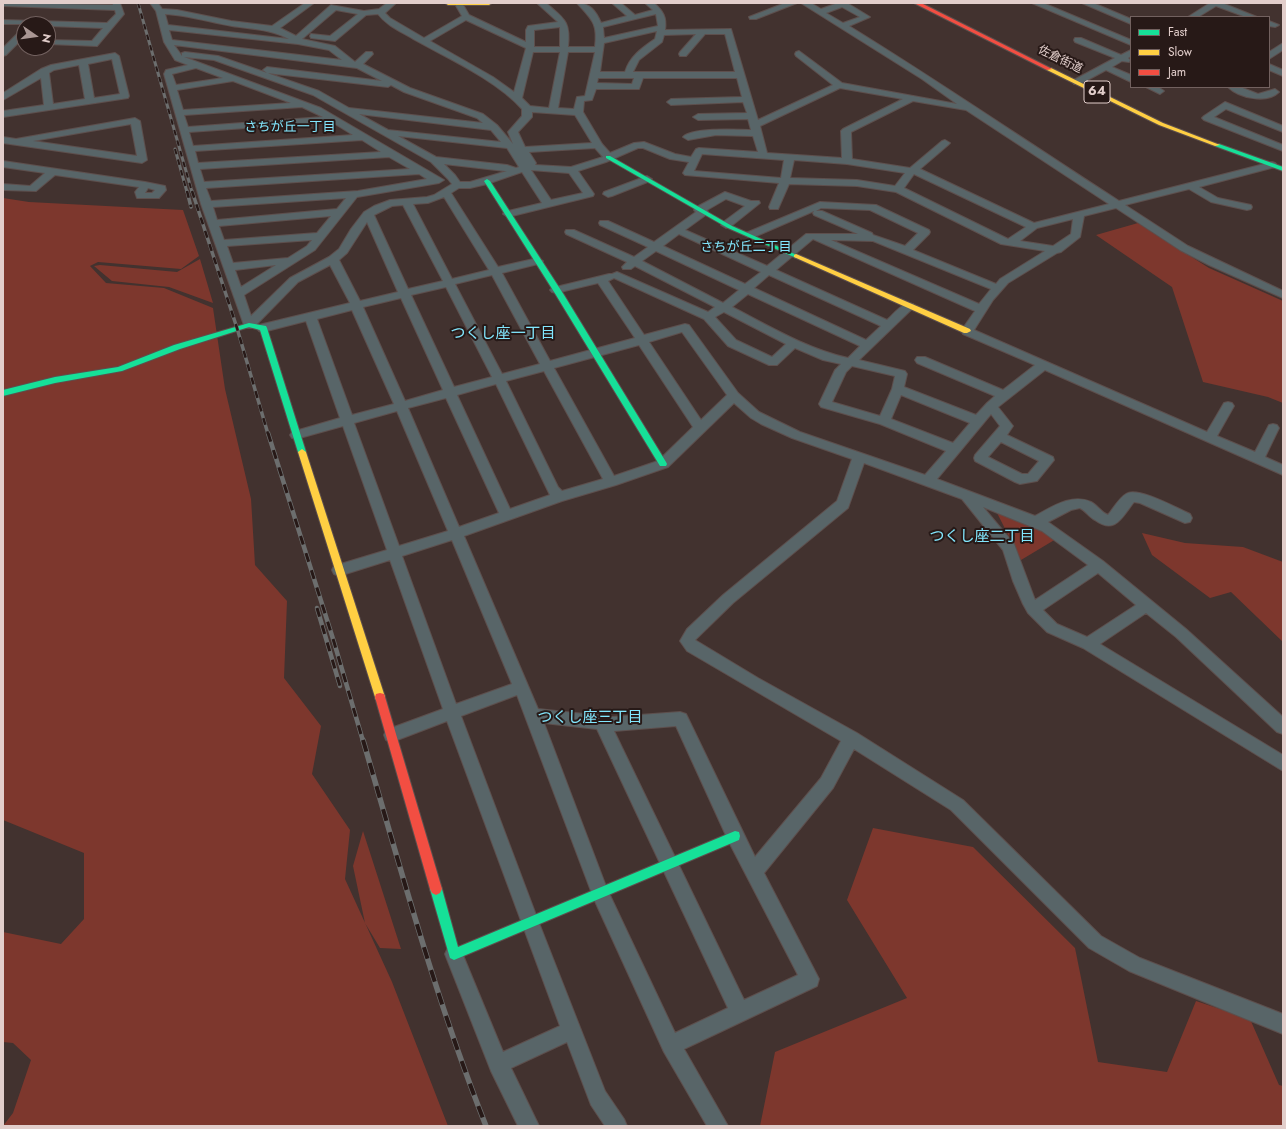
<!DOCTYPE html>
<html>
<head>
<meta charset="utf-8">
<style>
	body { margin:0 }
	#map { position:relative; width:1286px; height:1129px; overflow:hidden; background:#42322f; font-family:Jost,sans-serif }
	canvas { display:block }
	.frame { position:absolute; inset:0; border:4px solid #e2cecb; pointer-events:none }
	.legend { position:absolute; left:1130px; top:16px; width:140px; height:72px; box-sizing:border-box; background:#271917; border:1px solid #72615f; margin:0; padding:5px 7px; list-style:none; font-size:12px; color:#e2cecb }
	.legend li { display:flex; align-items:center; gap:8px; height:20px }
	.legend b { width:20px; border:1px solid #72615f }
	.north { position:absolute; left:16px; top:16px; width:40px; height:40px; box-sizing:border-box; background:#271917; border:1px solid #72615f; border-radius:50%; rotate:103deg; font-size:11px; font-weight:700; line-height:16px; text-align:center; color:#e2cecb }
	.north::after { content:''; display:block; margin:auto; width:14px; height:18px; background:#aa9794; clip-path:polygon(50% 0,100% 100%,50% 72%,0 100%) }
</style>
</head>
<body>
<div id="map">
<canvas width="1286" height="1129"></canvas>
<div class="frame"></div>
<ul class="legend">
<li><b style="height:5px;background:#16e098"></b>Fast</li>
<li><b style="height:5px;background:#ffcf43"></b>Slow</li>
<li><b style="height:5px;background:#f24e42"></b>Jam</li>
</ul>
<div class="north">N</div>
</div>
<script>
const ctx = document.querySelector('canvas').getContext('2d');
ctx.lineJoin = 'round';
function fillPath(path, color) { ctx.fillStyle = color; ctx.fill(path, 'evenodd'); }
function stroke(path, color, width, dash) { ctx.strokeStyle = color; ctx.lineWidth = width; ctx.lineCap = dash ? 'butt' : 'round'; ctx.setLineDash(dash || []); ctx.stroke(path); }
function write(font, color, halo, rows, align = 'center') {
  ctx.font = font + ' Jost,"Noto Sans JP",sans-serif'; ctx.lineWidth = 4; ctx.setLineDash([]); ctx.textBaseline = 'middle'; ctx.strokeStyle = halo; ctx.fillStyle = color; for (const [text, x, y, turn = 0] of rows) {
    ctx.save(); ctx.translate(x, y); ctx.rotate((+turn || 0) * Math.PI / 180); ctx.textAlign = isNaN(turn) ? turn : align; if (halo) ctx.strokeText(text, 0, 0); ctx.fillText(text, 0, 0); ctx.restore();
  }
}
fillPath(new Path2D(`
	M3 198 29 202 183 210 199 256 181 269 98 262 90 266 106 283 164 288 213 308 225 389 251 499 255 565 287 601 284 678 321 726 312 774 350 830 345 879 392 982 448 1126H3L13 1113 31 1060 13 1043 3 1042V932L61 944 84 919V853L3 820Z
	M1138 223 1209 268 1283 301V403L1268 397 1203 382 1172 287 1096 235Z
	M200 259 213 303 169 287 112 281 94 266 100 265 177 272Z
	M996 511 1030 523 1056 539 1021 560Z
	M1142 533 1185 543 1243 547 1283 562V642L1231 592 1210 598 1152 555Z
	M873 828 973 847 1075 948 1098 1062 1167 1072 1196 1001 1250 1019 1279 1085 1283 1086V1126H760L775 1052 907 998 847 900Z
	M363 831 401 949 380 948 365 923 353 866Z`), '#7d372d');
const street = new Path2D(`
	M3 3 113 5 112 3H120L124 14 97 46 48 44V40L92 41 103 28 48 26V24H3V20L107 23 116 14 115 10 3 6Z
	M150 3H158L162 9 177 10 231 21 272 26 305 3H314L280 28 296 36 331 5 364 11 379 9 387 3H396L385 13 390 18 424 38 462 16 455 4 462 3 469 15 526 42V30L528 26 558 22 537 3H546C564 19 571 21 568 47H595C598 23 592 20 577 3 590 3 596 11 601 23L627 16 612 3H621L635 15 653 10 645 3H654C663 11 667 17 665 30L731 29 758 120 833 85 796 56 795 54 796 52 799 51 842 83 957 104 922 79 801 3H811L821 9 838 3H847L870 17 849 26C940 82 1029 143 1119 201L1272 162 1275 163 1277 165 1275 167 1199 187 1218 198 1251 205 1252 207 1251 209 1247 210 1211 202 1189 189 1125 205 1188 246 1283 291V298L1209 265 1180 250 1116 208 1084 216 1080 237 1061 252 1057 253 1008 283 993 300 974 330 1207 432 1224 403 1228 402 1232 403 1234 406 1217 436 1255 452 1269 425 1273 424 1277 425 1279 428 1265 457 1283 465V475L1045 370 998 407 1013 426 1007 435 1053 457 1054 460 1037 481 1020 484 1015 482 975 461 974 458 975 455 1000 426 991 414 937 479 1035 516C1052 507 1072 493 1091 502 1097 505 1101 512 1108 515 1113 509 1119 498 1126 494 1138 486 1178 509 1190 514L1192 518 1190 522 1185 523 1140 503 1134 502C1122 517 1115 535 1095 520 1089 517 1086 511 1080 508L1071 510 1048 522 1103 561 1186 629 1283 717V734L1277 732 1176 637 1146 613 1100 644 1283 755V771L1083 648 1047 632 1028 613 1023 604 1013 581 1003 550 962 499 864 463 848 508 733 603 695 640 758 678 857 733 963 800 1101 936 1140 958 1283 1014V1034L1129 971 1089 948 951 810 854 749 833 788 764 873 819 979 817 986 684 1049 728 1126H707L664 1052 594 899 517 695 461 716 539 923 605 1091 624 1119 627 1126H605L591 1105 567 1042 511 1068 539 1126H518L491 1071 445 954 448 948 454 945 460 948 503 1052 560 1026 447 721 392 742 386 740 384 735 386 730 443 709 390 560 339 576 334 574 332 570 334 566 387 550 343 426 296 439 292 438 290 435 292 432 340 418 306 321 263 332 259 331 257 328 259 325 350 303 330 265 298 282 253 328H245L201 204 164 74 166 70 188 65 175 60 164 42 156 11ZM842 7 860 17 843 23 826 13ZM336 10 358 14 330 36 311 34 310 36 311 38 335 41 366 15 378 14C387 26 402 32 415 40 449 59 496 80 522 109V116L508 132 513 144 497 125 483 114 410 88 363 64 373 54 372 52H366L355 62 335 46 302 39ZM165 14C187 15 209 22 232 26 251 29 271 29 289 39L168 25ZM656 14 658 26 604 38 603 27ZM466 20 526 48 514 92 493 77 430 41ZM560 27V47H534V30ZM169 30 298 44 329 50 342 60 172 40ZM657 31 655 39C642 48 630 56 625 72H600L604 43ZM696 34 680 52 679 54 680 56H686L705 34H725L735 72H633L639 60 662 42 664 35ZM174 45 357 68 382 81 267 67 263 70 267 73 388 87 391 85 404 92 477 118 483 123 349 108 319 91 218 56 185 52 182 53V56ZM533 52H560L549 108 530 106 522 98ZM568 52H595L585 96 577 97 574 109 558 108ZM184 57 214 60 313 95 431 162 448 179 452 184 434 195 427 197 390 200 374 206 364 212 351 229 339 249 329 257 290 278 251 316 244 295 315 250 357 197 439 183 444 180 321 108ZM196 68 223 78 176 85 172 74ZM598 78H634L632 84 597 83ZM643 78H737L742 97 671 99 667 102 671 105 743 102 747 113 698 114 693 117 698 120 748 119 751 130C737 130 693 127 683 137L688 140 716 135 753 136 758 152 699 148 696 149 691 157 675 154 644 142 634 143 610 153 602 144 583 112 584 101 592 100 596 89H639ZM233 81 291 103 183 110 177 90ZM840 88 903 99 843 129 841 131 842 158 767 153 760 126ZM913 101 966 110 1109 204 1034 223 920 169 948 145 950 143 945 140 942 141 910 168 852 159 851 132ZM302 107 323 117 188 127 184 115ZM532 112 575 115 592 143 525 147 518 132 532 117ZM359 114 491 130 501 142 388 130ZM332 122 353 135 193 146 189 132ZM398 136 507 148 519 167 516 168 507 165 436 157ZM362 140 381 152 198 163 195 151ZM595 148 603 157 571 167 535 165 536 163 529 152ZM638 148H643L670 159 689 162 683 173 685 175 779 183 769 207 770 209H778L789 184 857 186 896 192 1001 244 1045 251 1000 279 996 284 913 250 929 234 930 232 929 230 876 205 820 202 746 233 745 235 750 238 754 237 814 211 813 213 814 215 858 234H806L767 266 685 230 707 214 708 212 707 210 726 199 745 206 722 223 721 225 726 228 730 227 760 203 759 201H751L725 192 695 208 694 210 696 212 654 242 608 221H600L599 223 600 225 648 247 634 257 574 230H566L565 232 566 234 627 262 622 267 623 269H631L635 266 715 307 708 312 617 272 612 274H609L552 288 550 290 552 292 556 293 598 283 635 338 550 361 502 273 542 263 543 261 538 258 498 267 451 193 459 188H470L487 184 522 172 542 203 504 212 503 214 508 217 593 196 594 194 578 171 606 162ZM702 154 784 160 781 178 694 171ZM389 157 410 169 204 182 200 169ZM794 160 847 164 905 173 895 186 857 180 790 178ZM444 164 505 171H507L470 182H460L455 175ZM531 170 569 173 583 193 551 200ZM419 174 427 179 358 191 211 201 206 188ZM914 174 916 175 1026 227 1008 239 904 188ZM444 197 489 270 452 279 413 204 428 203ZM346 198 337 209 217 220 213 207ZM403 205 443 281 408 289 374 215 392 206ZM821 208 870 210 918 233 905 246 873 235 872 233 822 211H816ZM331 216 317 233 224 240 219 226ZM1073 219 1071 234 1053 246 1020 241 1037 228ZM367 222 398 292 360 301 339 260 347 253ZM679 234 761 272 745 284 663 246ZM813 239 975 311 961 331 963 334 1035 365 1003 390 925 357H917L915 360 917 363 995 396 987 403 976 415 904 387 907 374 905 371 859 360 915 306 913 304C903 301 894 314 887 320L776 270ZM312 240 307 246 288 258 233 263 227 246ZM831 240 873 241 991 289 979 304ZM656 251 739 290 723 303 642 261ZM276 265 241 287 235 270ZM492 275 540 364 502 374 455 284ZM769 275 881 326 866 340 754 288ZM614 278 704 319 728 346 769 365H777L795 348 823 360 841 364 835 370 819 404 821 407 880 424 946 451 925 475 800 432 759 412 738 393 689 325 685 324 644 335 608 281ZM446 287 492 377 454 387 411 295ZM748 294 860 346 848 358C807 349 769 326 732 307ZM401 298 443 390 405 401 363 307ZM352 310 394 404 352 415 317 319ZM724 312 786 344 772 357 736 340 715 317ZM682 332 727 395 701 420 649 342ZM639 345 693 427 658 461 614 476 554 368ZM852 366 895 376 892 389 880 416 832 402 846 372ZM544 371 603 479 562 491 558 487 506 381ZM496 384 550 495 510 509 457 395ZM901 395 970 423 953 443 891 419ZM446 398 499 513 459 527 408 408ZM734 403 751 418 761 424 792 438 852 459 837 501 723 595 687 629 680 641 687 651 841 741 821 778 755 857 686 714 680 712 612 717 538 709 464 536 562 501 616 485 668 467ZM397 411 448 531 399 546 354 423ZM1001 442 1039 461 1028 474H1022L988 457ZM983 507 1042 531 1088 565 1035 600 1014 544ZM452 540 512 684 456 704 402 556ZM1098 573 1136 605 1087 637 1057 624 1043 610ZM544 723 597 729 728 1008 675 1033 607 889ZM676 726 729 842 798 975 744 1000 614 731Z
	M785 3H797L756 19H750L749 17Z
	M1032 3H1043L1131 40V45Z
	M1082 3H1093L1131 19V24Z
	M1210 3H1222L1257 17H1246L1216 6 1198 17H1188Z
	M1269 21 1279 25 1275 27 1269 26Z
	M21 30H24V37L6 55 3 56V48Z
	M1075 38H1081L1121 55 1131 50V56L1128 58 1130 60 1129 62 1122 61 1112 67 1131 75V82L1106 70 1080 84H1074L1073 82 1074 80 1115 58 1075 42 1074 40Z
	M1283 43V50L1269 59V52Z
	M115 53 119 56 129 96 128 98 3 117V111L44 105 41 78 3 100V93L41 69 51 65ZM112 59 120 94 94 98 88 64ZM79 65 85 99 53 104 49 73 54 70Z
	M1269 64 1283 70V76L1269 70Z
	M1146 87H1158L1164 91 1160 94Z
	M1228 87H1240L1258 94 1275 89 1279 92C1267 104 1239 98 1228 87Z
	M1225 102 1283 126V132L1226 109 1214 117 1283 145V151L1204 120 1202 118 1204 116Z
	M135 118 140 121 147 160 142 163 3 143V137L16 139ZM131 124 137 156 33 141Z
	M3 161 145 182 165 186 166 190 159 198H137L135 192 139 187 55 175 36 191 3 190V184L30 186 45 173 3 167ZM148 188 155 190 152 193H145Z
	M647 176 652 179 650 181 612 196 608 197 603 194 604 192Z`);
const fast = new Path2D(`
	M1215 144H1219L1283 167V171L1215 146Z
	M606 156H610L732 226 799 256 796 258 794 257 728 228 606 158Z
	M487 179 490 181 564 295 666 462 667 464 666 466H660L556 295 484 181Z
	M249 323 266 326 267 328 306 452 305 454 302 455 298 452 260 330 249 327 180 349 122 371 55 383 3 396V390L55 377 118 367 174 345Z
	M735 831 739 832 740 836 739 840 454 960 450 958 430 889 432 885 436 883 440 885 442 889 458 947Z`);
const slow = new Path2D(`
	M445 3H492L489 5H448Z
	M1047 68H1051L1163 123 1220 145 1215 146 1159 125 1047 70Z
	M796 254 970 329 971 331 967 333H964L794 257V255Z
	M302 449 306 452 385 697 384 700 380 701 376 700 375 697 298 452Z`);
const jam = new Path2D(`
	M914 3H921L1052 69 1047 70Z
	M380 693 384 694 385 697 442 889 440 893 436 895 432 893 430 889 375 697 376 694Z`);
stroke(street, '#5d4f4d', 2);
stroke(fast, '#5d4f4d', 2);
stroke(slow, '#5d4f4d', 2);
stroke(jam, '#5d4f4d', 2);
fillPath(street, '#586568');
fillPath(fast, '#16e098');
fillPath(slow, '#ffcf43');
fillPath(jam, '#f24e42');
const railFar3 = new Path2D(`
	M138 3 192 192
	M175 149 187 192`);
const railFar2 = new Path2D(`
	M187 191 191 207
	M192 191 237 328 268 434`);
const railFar1 = new Path2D(`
	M268 433 334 642 363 741
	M317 608 340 686`);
const rail = new Path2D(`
	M363 740C401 870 436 1000 486 1126`);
stroke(railFar3, '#6c6e6e', 3);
stroke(railFar2, '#6c6e6e', 3.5);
stroke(railFar1, '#6c6e6e', 4.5);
stroke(rail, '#6c6e6e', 5.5);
stroke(railFar3, '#271917', 2, [5.5]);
stroke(railFar2, '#271917', 2.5, [7]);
stroke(railFar1, '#271917', 3, [9]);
stroke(rail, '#271917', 4, [12]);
write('12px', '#e2cecb', '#271917', [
	["佐倉街道",1060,60,26]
]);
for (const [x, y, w] of [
	[1097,92,26]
]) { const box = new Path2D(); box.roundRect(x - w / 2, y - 11, w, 22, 3); ctx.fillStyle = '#271917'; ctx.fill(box); stroke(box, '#e2cecb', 1); }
write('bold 13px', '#e2cecb', null, [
	["64",1097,92]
]);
write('13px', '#82e7fe', '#271917', [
	["さちが丘一丁目",290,128],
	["さちが丘二丁目",746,248]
]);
write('15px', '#82e7fe', '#271917', [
	["つくし座一丁目",503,334],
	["つくし座二丁目",982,537],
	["つくし座三丁目",590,718]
]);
</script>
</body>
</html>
